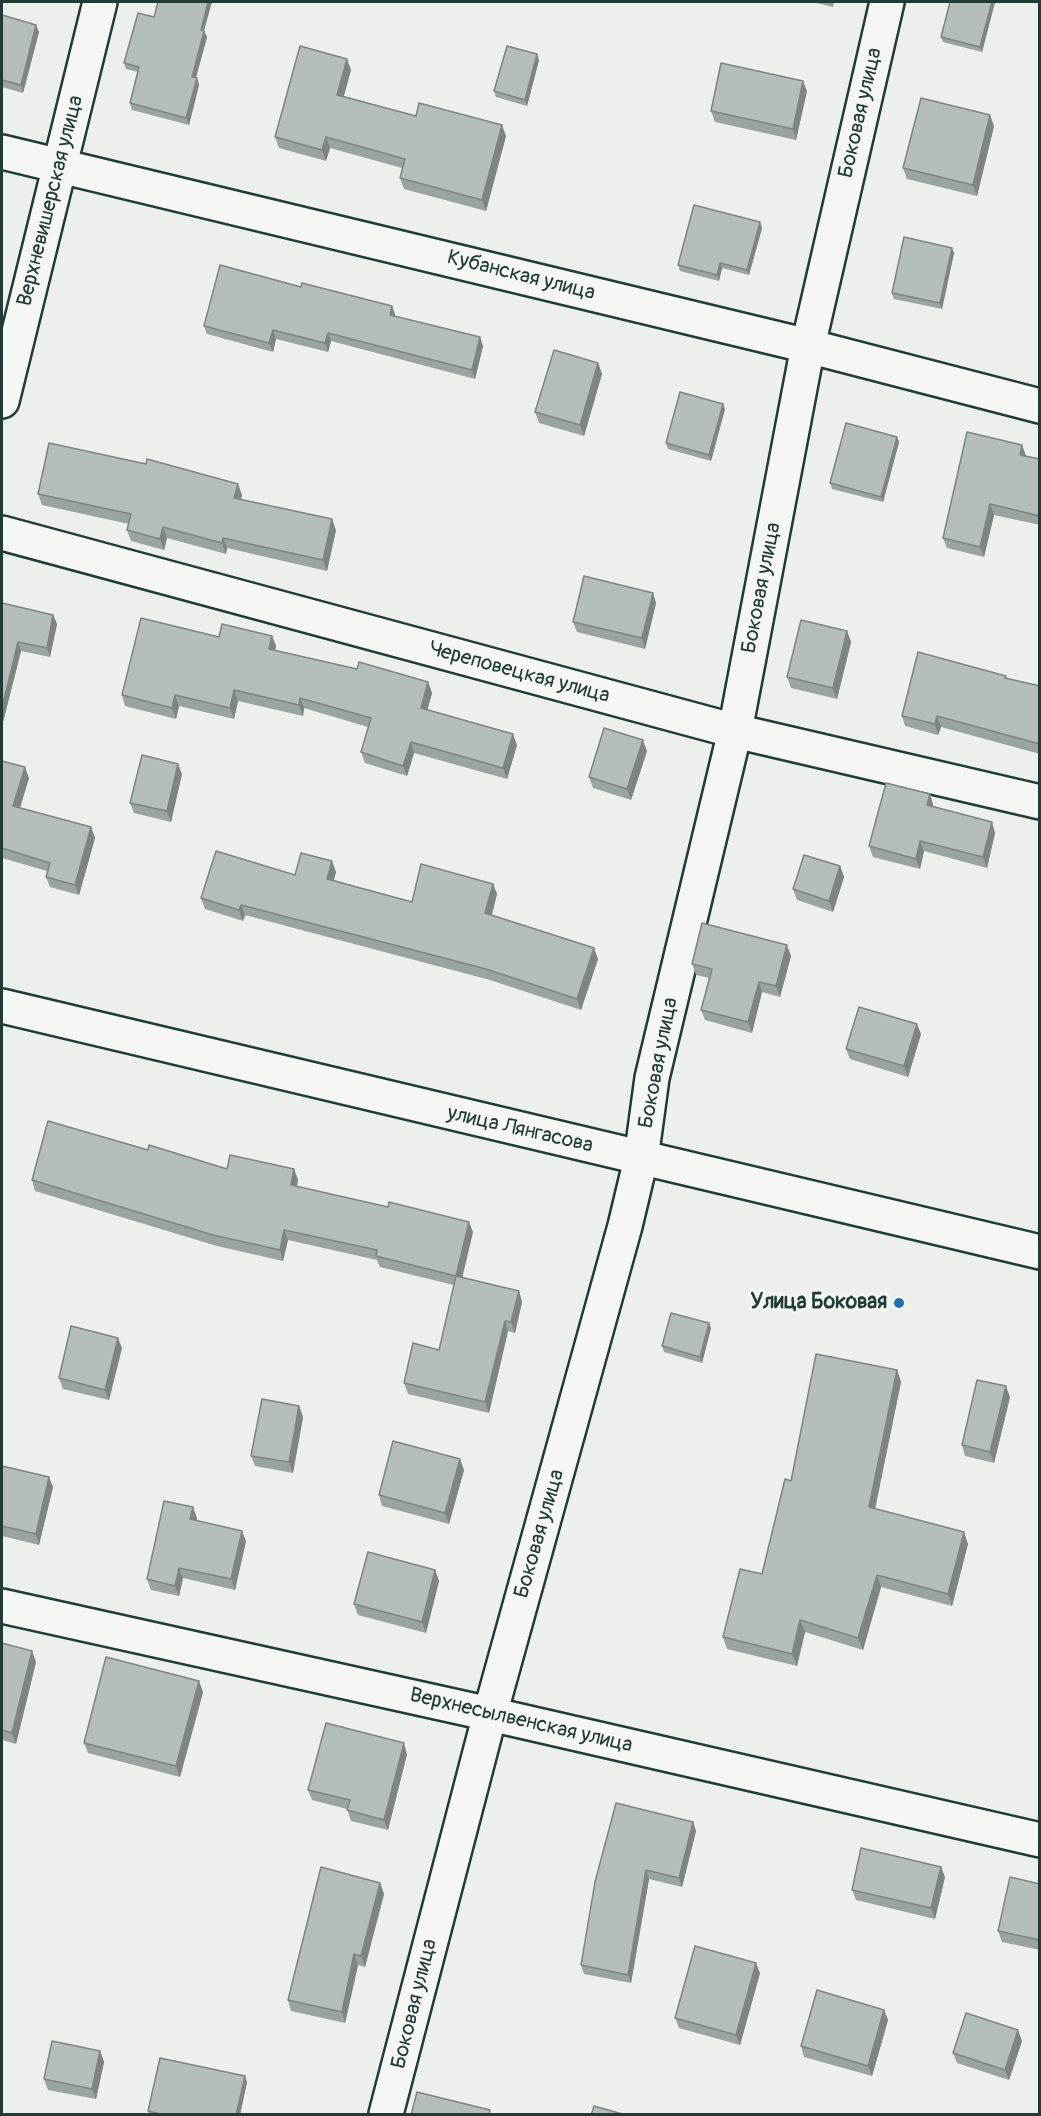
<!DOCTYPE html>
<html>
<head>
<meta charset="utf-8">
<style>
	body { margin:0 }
	#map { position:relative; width:1041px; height:2116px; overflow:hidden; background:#edefea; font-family:Pangolin,sans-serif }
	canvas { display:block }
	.frame { position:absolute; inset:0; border:3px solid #1f3d34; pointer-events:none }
</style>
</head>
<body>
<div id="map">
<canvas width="1041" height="2116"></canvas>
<div class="frame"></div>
</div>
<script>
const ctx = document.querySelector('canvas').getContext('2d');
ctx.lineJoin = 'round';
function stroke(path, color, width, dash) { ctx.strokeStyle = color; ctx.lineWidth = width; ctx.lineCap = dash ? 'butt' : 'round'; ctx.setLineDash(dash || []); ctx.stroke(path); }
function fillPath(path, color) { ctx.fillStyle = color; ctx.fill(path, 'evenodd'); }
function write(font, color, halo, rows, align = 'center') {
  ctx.font = font + ' Pangolin,sans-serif'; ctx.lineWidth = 6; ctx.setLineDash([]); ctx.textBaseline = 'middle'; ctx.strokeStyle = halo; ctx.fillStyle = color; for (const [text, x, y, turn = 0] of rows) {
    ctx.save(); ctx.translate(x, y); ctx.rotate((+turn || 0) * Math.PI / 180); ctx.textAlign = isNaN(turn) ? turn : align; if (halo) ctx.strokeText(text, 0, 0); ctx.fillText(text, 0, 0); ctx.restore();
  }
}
const minor = new Path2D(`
	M2 152 808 346 1040 406
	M2 401 100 2
	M2 533 735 731 1040 802
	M2 1606 490 1714 1040 1840
	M386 2114 490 1714 625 1226 641 1159 652 1078 735 731 808 346 887 2`);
const secondary = new Path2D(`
	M2 1006 1040 1252`);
stroke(minor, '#1f3d34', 38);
stroke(secondary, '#1f3d34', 38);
stroke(minor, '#f6f6f2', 33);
stroke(secondary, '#f6f6f2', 33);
fillPath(new Path2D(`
	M813 2H834L833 7Z
	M950 2H995L982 52 943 42 941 37Z
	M2 15 39 32 23 93 2 87Z
	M204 31 207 37 196 78H197L199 85 189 125 132 110 130 103 138 72 126 69 124 63Z
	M539 60 527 106 496 97 494 91Z
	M351 70 344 96 416 116 506 136 486 211 404 189 400 178 402 168 330 148 326 161 279 148 275 137Z
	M807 91 796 140 715 122 711 111Z
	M994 126 977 196 907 179 903 168Z
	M762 228 749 275 722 268 719 281 680 271 678 265Z
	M954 253 942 309 894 299 892 293Z
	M395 314 394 316 480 337 483 346 475 379 331 341 328 352 276 339 273 352 207 334 204 326Z
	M598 363 602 374 584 436 539 423 535 412Z
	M725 409 711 461 668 449 666 443Z
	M897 437 899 442 883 502 832 489 830 483Z
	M1022 445 1026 456 1040 459V525L994 515 984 557 947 548 943 538Z
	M38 494 242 495 241 499 336 530 327 571 227 548 226 554 167 538 164 550 131 541 127 530 129 524 42 505Z
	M653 593 656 603 645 649 577 632 573 622Z
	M2 603 53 615 57 624 50 657 21 651 3 722H2Z
	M847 631 851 642 837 699 791 688 787 677Z
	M272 636 276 646 275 650 357 669 428 682 432 693 427 710 517 745 507 779 414 753 407 776 365 763 361 752 368 727 304 708 303 716 238 701 234 719 179 706 176 719 125 706 122 695 219 637Z
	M1007 679 1040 686V754L941 727 938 735 905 726 902 716Z
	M647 751 631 800 593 788 589 777Z
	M2 761 29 778 20 808 91 827 95 838 79 895 50 887 46 877 47 871 2 858Z
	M182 774 171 822 134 813 130 803Z
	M930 794 933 805V807L995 833 987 868 924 851 920 869 873 857 869 846Z
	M840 866 844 877 833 912 797 900 793 889Z
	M336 872 334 880 412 902 493 884 497 894 492 915 598 959 581 1010 490 980 245 915 243 921 205 909 201 898 295 875Z
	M791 956 780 997 762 992 752 1033 705 1020 701 1010 709 978 696 975 692 964Z
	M921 1034 908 1077 850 1059 846 1049Z
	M148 1150 227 1169H294L298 1180 297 1186 473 1232 462 1277 519 1291 522 1302 515 1333 508 1331 489 1413 408 1394 404 1383 439 1350 454 1285 380 1267 377 1260 288 1240 283 1261 217 1246 35 1191 32 1180Z
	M711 1328 702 1363 664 1352 662 1346Z
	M122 1348 109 1400 63 1389 59 1378Z
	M897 1370 901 1382 875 1508 968 1544 952 1606 881 1587 863 1650 805 1632 797 1666 727 1649 723 1637 762 1574 791 1481Z
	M1010 1397 994 1463 965 1456 962 1445Z
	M299 1406 303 1417 293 1473 255 1466 251 1456Z
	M2 1466 53 1487 39 1545 2 1536Z
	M464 1470 449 1524 382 1506 379 1495Z
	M197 1518 196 1521 246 1541 235 1590 183 1578 179 1596 151 1590 147 1579Z
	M435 1570 439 1581 426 1633 358 1615 354 1604Z
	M2 1643 36 1662 16 1744 2 1740Z
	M203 1692 180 1777 88 1753 84 1743Z
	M407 1754 388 1830 351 1821 347 1809 312 1800 308 1790Z
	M693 1822 696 1831 682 1887 649 1879 631 1983 584 1974 581 1965 595 1882Z
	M945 1877 935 1919 856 1900 852 1890Z
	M380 1883 384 1894 365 1967 358 1965 345 2023 291 2011 288 2000Z
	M1040 1884V1950L1002 1942 998 1931Z
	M760 1973 740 2045 679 2028 675 2018Z
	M884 2010 888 2020 872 2076 804 2057 801 2046Z
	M1022 2041 1009 2080 957 2063 953 2053Z
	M100 2051 104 2062 96 2099 48 2090 44 2079Z
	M247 2082 240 2115H149L148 2111Z`), '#9ba39e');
fillPath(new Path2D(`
	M208 2H212L204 31 207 37 194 84 192 77 201 30Z
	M992 2H995L982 52 980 47Z
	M36 25 39 32 23 93 21 85Z
	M537 54 539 60 527 106 525 100Z
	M347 59 351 70 341 105 337 95Z
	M197 78 199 85 189 125 186 118Z
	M803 81 807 91 796 140 793 129Z
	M990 115 994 126 977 196 973 185Z
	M502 125 506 136 486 211 482 200Z
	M326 137 330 148 326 161 322 150Z
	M760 222 762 228 749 275 747 270Z
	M952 248 954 253 942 309 940 303Z
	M720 263 722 268 719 281 717 275Z
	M392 306 395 314 393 324 390 315Z
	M273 330 276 339 273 352 269 343Z
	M328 333 331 341 328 352 325 343Z
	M480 337 483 346 475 379 472 370Z
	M598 363 602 374 584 436 580 425Z
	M723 404 725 409 711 461 709 455Z
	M897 437 899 442 883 502 881 497Z
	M1022 445 1026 456 1024 465 1020 455Z
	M238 484 242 495 238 508 234 498Z
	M990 504 994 515 984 557 980 547Z
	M332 519 336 530 327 571 323 560Z
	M163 527 167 538 164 550 160 539Z
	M223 538 227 548 226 554 222 543Z
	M653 593 656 603 645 649 642 638Z
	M53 615 57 624 50 657 47 648Z
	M847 631 851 642 837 699 833 688Z
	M272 636 276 646 273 659 269 649Z
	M18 642 21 651 3 722 2 717V708Z
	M428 682 432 693 425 719 421 708Z
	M234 690 238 701 234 719 230 708Z
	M175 695 179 706 176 719 172 708Z
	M300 698 304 708 303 716 299 705Z
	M937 716 941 727 938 735 935 724Z
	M513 734 517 745 507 779 503 768Z
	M643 740 647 751 631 800 627 789Z
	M411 742 414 753 407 776 403 766Z
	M178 764 182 774 171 822 167 811Z
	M25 767 29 778 17 817 13 806Z
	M930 794 933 805 931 816 927 805Z
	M992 822 995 833 987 868 983 857Z
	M91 827 95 838 79 895 75 885Z
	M920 841 924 851 920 869 916 859Z
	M332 861 336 872 331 889 327 879Z
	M840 866 844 877 833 912 829 901Z
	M493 884 497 894 489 924 485 913Z
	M241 905 245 915 243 921 239 910Z
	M787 945 791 956 780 997 776 986Z
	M594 948 598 959 581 1010 577 999Z
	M759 982 762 992 752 1033 748 1022Z
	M917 1024 921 1034 908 1077 904 1066Z
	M294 1169 298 1180 295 1196 291 1185Z
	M469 1222 473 1232 460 1287 456 1276Z
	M284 1230 288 1240 283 1261 280 1250Z
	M519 1291 522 1302 515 1333 511 1322Z
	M505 1321 508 1331 489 1413 485 1402Z
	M709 1323 711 1328 702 1363 700 1357Z
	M118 1338 122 1348 109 1400 105 1390Z
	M897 1370 901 1382 873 1519 869 1507Z
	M1006 1386 1010 1397 994 1463 990 1452Z
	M299 1406 303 1417 293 1473 289 1462Z
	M460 1459 464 1470 449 1524 445 1513Z
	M49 1477 53 1487 39 1545 36 1534Z
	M193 1507 197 1518 194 1530 190 1519Z
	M242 1531 246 1541 235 1590 231 1579Z
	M964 1532 968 1544 952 1606 948 1594Z
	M179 1568 183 1578 179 1596 175 1586Z
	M435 1570 439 1581 426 1633 422 1622Z
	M877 1575 881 1587 863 1650 858 1638Z
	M800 1620 805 1632 797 1666 792 1654Z
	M32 1651 36 1662 16 1744 12 1733Z
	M199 1681 203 1692 180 1777 176 1766Z
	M404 1743 407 1754 388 1830 384 1820Z
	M693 1822 696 1831 682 1887 679 1878Z
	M941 1867 945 1877 935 1919 931 1908Z
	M646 1870 649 1879 631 1983 628 1975Z
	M380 1883 384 1894 365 1967 361 1956Z
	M354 1954 358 1965 345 2023 342 2012Z
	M756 1963 760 1973 740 2045 736 2035Z
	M884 2010 888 2020 872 2076 868 2066Z
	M1018 2030 1022 2041 1009 2080 1005 2070Z
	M100 2051 104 2062 96 2099 92 2089Z
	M245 2076 247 2082 240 2115H236Z`), '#7e8481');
const building = new Path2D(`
	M158 2H208L201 30 204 31 192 77 197 78 186 118 130 103 139 67 124 63 138 13 154 17Z
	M950 2H992L980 47 941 37Z
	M2 15 36 25 21 85 2 80Z
	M300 46 347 59 337 95 416 116 419 103 502 125 482 200 400 178 405 159 326 137 322 150 275 137Z
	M507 46 537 54 525 100 494 91Z
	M721 63 803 81 793 129 711 111Z
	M921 98 990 115 973 185 903 168Z
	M694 205 760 222 747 270 720 263 717 275 678 265Z
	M904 237 952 248 940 303 892 293Z
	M220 265 301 287 302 283 392 306 390 315 480 337 472 370 328 333 325 343 273 330 269 343 204 326Z
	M554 350 598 363 580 425 535 412Z
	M680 392 723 404 709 455 666 443Z
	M846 423 897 437 881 497 830 483Z
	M967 432 1022 445 1020 455 1040 459V516L990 504 980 547 943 538Z
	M49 443 146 464 147 459 238 484 234 498 332 519 323 560 223 538 222 543 163 527 160 539 127 530 131 514 38 494Z
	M584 576 653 593 642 638 573 622Z
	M2 603 53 615 47 648 18 642 2 708Z
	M141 618 219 637 222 624 272 636 269 649 357 669 359 662 428 682 421 708 513 734 503 768 411 742 403 766 361 752 371 718 300 698 299 705 234 690 230 708 175 695 172 708 122 695Z
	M801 620 847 631 833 688 787 677Z
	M918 652 1006 676 1005 678 1040 686V744L937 716 935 724 902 716Z
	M604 728 643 740 627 789 589 777Z
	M142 755 178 764 167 811 130 803Z
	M2 761 25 767 13 806 91 827 75 885 46 877 50 863 2 848Z
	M886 783 930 794 927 805 992 822 983 857 920 841 916 859 869 846Z
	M216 851 295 875 301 853 332 861 327 879 412 902 421 864 493 884 485 913 594 948 577 999 486 969 241 905 239 910 201 898Z
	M804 855 840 866 829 901 793 889Z
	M702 923 787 945 776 986 759 982 748 1022 701 1010 712 969 692 964Z
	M859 1007 917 1024 904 1066 846 1049Z
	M48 1121 148 1150 149 1145 227 1169 230 1155 294 1169 291 1185 388 1207 389 1202 469 1222 456 1276 376 1256 377 1250 284 1230 280 1250 213 1235 32 1180Z
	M456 1276 519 1291 511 1322 505 1321 485 1402 404 1383 413 1343 439 1350Z
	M671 1313 709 1323 700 1357 662 1346Z
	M71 1326 118 1338 105 1390 59 1378Z
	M816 1354 897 1370 869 1507 964 1532 948 1594 877 1575 858 1638 800 1620 792 1654 723 1637 740 1569 762 1574 785 1479 791 1481Z
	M977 1380 1006 1386 990 1452 962 1445Z
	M262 1399 299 1406 289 1462 251 1456Z
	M393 1441 460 1459 445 1513 379 1495Z
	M2 1466 49 1477 36 1534 2 1526Z
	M164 1501 193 1507 190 1519 242 1531 231 1579 179 1568 175 1586 147 1579Z
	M368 1552 435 1570 422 1622 354 1604Z
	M2 1643 32 1651 12 1733 2 1730Z
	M106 1657 199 1681 176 1766 84 1743Z
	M326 1723 404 1743 384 1820 347 1810 350 1800 308 1790Z
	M616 1803 693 1822 679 1878 646 1870 628 1975 581 1965 595 1882Z
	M861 1848 941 1867 931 1908 852 1890Z
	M321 1867 380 1883 361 1956 354 1954 342 2012 288 2000Z
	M1010 1877 1040 1884V1940L998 1931Z
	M695 1946 756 1963 736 2035 675 2018Z
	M817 1990 884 2010 868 2066 801 2046Z
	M966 2013 1018 2030 1005 2070 953 2053Z
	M52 2041 100 2051 92 2089 44 2079Z
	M160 2058 245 2076 236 2115H165L148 2111Z
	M417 2092 490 2110 489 2115H411Z
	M594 2106 626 2115H591Z`);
fillPath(building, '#b4bdb8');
stroke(building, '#7e8481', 1.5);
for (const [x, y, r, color] of [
	[899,1303,6,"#1f6fb2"]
]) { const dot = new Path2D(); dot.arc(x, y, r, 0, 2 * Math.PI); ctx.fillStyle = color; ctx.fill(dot); stroke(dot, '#f6f6f2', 2); }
write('21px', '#1f3d34', '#f6f6f2', [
	["Боковая улица",861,113,-77],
	["Верхневишерская улица",51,201,-76],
	["Кубанская улица",521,276,14],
	["Боковая улица",762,588,-79],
	["Череповецкая улица",519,673,15],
	["Боковая улица",659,1063,-79],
	["улица Лянгасова",520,1130,13],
	["Боковая улица",540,1534,-74],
	["Верхнесылвенская улица",521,1721,13],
	["Боковая улица",415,2004,-76]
]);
write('bold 21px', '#1f3d34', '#f6f6f2', [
	["Улица Боковая",887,1303]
], 'right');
</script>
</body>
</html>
